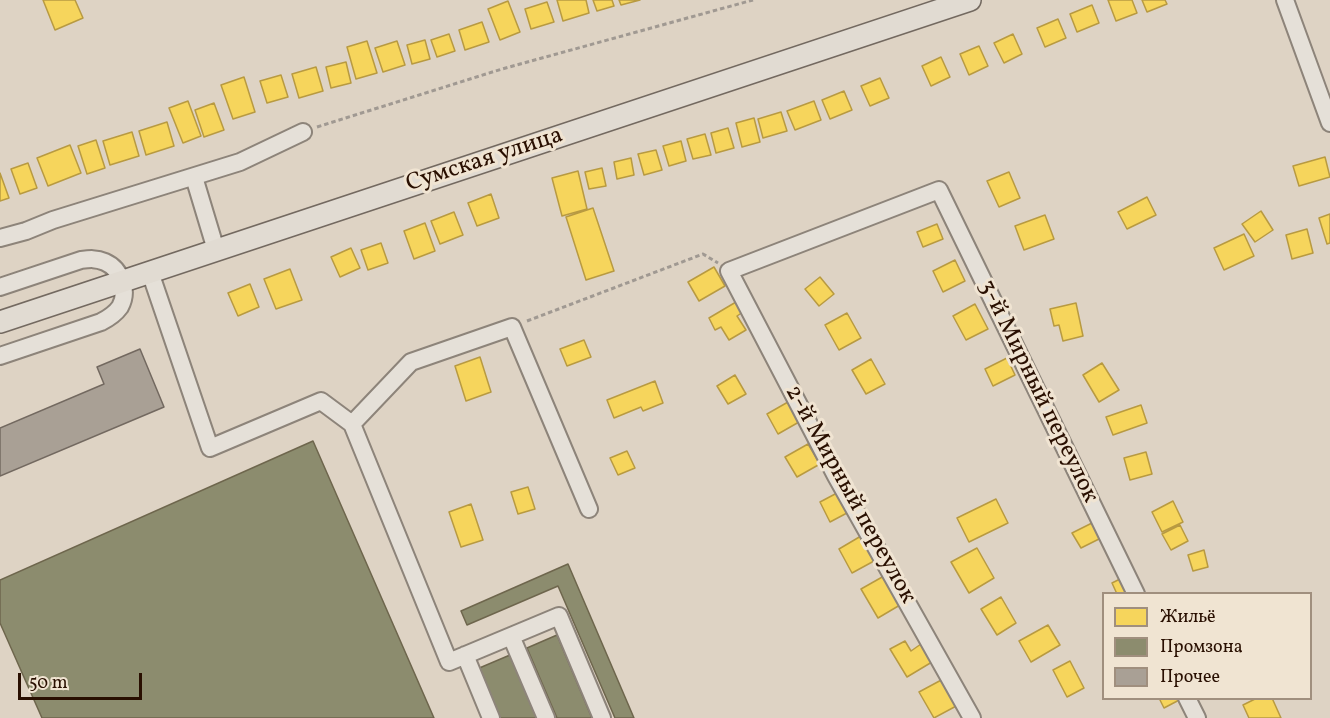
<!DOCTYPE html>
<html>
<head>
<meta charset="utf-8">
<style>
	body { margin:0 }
	#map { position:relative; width:1330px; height:718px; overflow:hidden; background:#ded3c4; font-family:Vollkorn,serif }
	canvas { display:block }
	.legend { position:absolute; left:1102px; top:592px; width:210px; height:108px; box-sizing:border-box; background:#f0e4d2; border:2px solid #a08f7e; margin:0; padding:8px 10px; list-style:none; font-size:18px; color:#290f01 }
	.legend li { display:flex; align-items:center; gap:12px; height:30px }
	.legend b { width:30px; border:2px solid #a08f7e }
	.scale { position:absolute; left:18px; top:673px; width:124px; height:27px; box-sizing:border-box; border:3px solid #290f01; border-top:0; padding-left:8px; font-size:18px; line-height:21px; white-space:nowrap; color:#290f01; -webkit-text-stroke:4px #f0e4d2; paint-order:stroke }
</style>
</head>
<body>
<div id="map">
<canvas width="1330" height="718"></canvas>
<ul class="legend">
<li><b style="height:16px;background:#f6d55c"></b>Жильё</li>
<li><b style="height:16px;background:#8c8c6e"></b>Промзона</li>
<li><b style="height:16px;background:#a9a095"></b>Прочее</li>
</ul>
<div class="scale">50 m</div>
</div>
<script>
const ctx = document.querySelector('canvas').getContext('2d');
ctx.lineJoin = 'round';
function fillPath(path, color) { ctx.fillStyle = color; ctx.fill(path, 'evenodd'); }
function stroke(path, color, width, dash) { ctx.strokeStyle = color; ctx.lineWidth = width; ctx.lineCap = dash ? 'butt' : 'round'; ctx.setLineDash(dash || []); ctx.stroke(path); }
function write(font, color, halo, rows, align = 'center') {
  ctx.font = font + ' Vollkorn,serif'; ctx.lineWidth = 6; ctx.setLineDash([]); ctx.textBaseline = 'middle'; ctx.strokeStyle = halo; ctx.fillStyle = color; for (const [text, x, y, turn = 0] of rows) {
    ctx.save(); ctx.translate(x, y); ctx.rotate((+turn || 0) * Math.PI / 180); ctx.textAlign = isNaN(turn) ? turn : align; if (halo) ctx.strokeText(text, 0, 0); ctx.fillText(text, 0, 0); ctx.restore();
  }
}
const homes = new Path2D(`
	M43 0H75L83 18 55 30Z
	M557 0H586L589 13 563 21Z
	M593 0H612L614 6 597 11Z
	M619 0H640L621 5Z
	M1108 0H1132L1137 13 1116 21Z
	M1142 0H1165L1167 4 1147 12Z
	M508 1 520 32 500 40 488 9Z
	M547 2 554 22 531 29 525 9Z
	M1092 5 1099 23 1077 32 1070 14Z
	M1058 19 1066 38 1045 47 1037 28Z
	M482 22 489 42 465 50 459 30Z
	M449 34 455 51 437 57 431 40Z
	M1013 34 1022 54 1004 63 994 43Z
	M425 40 430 59 412 64 407 45Z
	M367 41 377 73 356 79 347 47Z
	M397 41 405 65 383 72 375 48Z
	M979 46 988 66 969 75 960 54Z
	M941 57 950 77 931 86 922 66Z
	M346 62 351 83 331 88 326 67Z
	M316 67 323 91 299 98 292 74Z
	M281 75 288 97 267 103 260 81Z
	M244 77 255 112 233 119 221 85Z
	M880 78 889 98 870 106 861 86Z
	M844 91 852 110 830 119 822 100Z
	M188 101 201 136 183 143 169 108Z
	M814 101 821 120 795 130 787 111Z
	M214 103 224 130 204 137 195 110Z
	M781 112 787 131 763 138 758 119Z
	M754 118 760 142 742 147 736 123Z
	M167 122 174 146 146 155 139 131Z
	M728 128 734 148 716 153 711 133Z
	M132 132 139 156 110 165 103 141Z
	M705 134 711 155 693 159 687 139Z
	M96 140 105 168 87 174 78 146Z
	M681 141 686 161 669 166 663 146Z
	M70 145 81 173 48 186 37 158Z
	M656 150 662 170 644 175 638 154Z
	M1325 157 1330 177 1299 186 1293 166Z
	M631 158 634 175 617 179 614 162Z
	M28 163 37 188 20 194 11 169Z
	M602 168 606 186 589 189 585 172Z
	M578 171 587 209 562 216 552 178Z
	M1009 172 1020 198 999 207 987 181Z
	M0 173 9 198 0 201Z
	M491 194 499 218 477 226 468 203Z
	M1147 197 1156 215 1127 229 1118 212Z
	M593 208 614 271 586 280 566 217Z
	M1261 211 1273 230 1255 242 1242 224Z
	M454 212 463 235 440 244 431 221Z
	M1330 214V243L1327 244 1319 218Z
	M1045 215 1054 239 1024 250 1015 226Z
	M425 223 435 251 414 259 404 231Z
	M937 224 943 239 923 247 917 232Z
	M1307 229 1313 253 1292 259 1286 235Z
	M1244 234 1254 256 1224 270 1214 248Z
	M381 243 388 263 368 270 361 250Z
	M351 248 360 268 340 277 331 257Z
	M955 260 965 281 943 292 933 271Z
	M714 267 725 286 699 301 688 282Z
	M290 269 302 300 276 309 264 279Z
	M820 277 834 294 819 306 805 289Z
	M250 284 259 307 238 316 228 293Z
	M736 302 743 312 737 316 746 330 729 340 721 327 715 330 709 318Z
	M1076 303 1083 336 1063 341 1059 325 1054 326 1050 309Z
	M975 304 988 329 966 340 953 316Z
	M847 313 861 338 839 350 825 325Z
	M584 340 591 357 567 366 560 349Z
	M480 357 491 392 466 401 455 366Z
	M1007 358 1015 375 993 386 985 369Z
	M871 359 885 384 866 394 852 370Z
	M1102 363 1119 390 1099 402 1083 375Z
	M735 375 746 394 728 404 717 386Z
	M655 381 663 403 643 411 641 407 614 418 607 400Z
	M788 402 799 422 778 434 767 414Z
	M1141 405 1147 423 1113 435 1106 417Z
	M808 444 820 464 797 477 785 457Z
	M627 451 635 468 618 475 610 458Z
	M1146 452 1152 474 1130 480 1124 458Z
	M528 487 535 509 518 514 511 492Z
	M837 493 847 513 830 522 820 502Z
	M996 499 1008 523 969 542 957 518Z
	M1173 501 1183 522 1162 532 1152 512Z
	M471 504 483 540 461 547 449 512Z
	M1092 523 1101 538 1081 548 1072 533Z
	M1180 525 1188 541 1171 550 1162 534Z
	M861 536 874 561 852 573 839 549Z
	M977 548 994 578 969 593 951 562Z
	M1204 550 1208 567 1193 571 1188 555Z
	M884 576 900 605 878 618 861 589Z
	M1126 576 1134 594H1117L1112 583Z
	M1001 597 1016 623 997 635 981 609Z
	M1048 625 1060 645 1031 662 1019 641Z
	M905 641 911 651 921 644 932 662 907 677 890 649Z
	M1070 661 1084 688 1067 697 1053 670Z
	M945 678 960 704 934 718 919 692Z
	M1159 698H1183L1164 708Z
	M1257 698H1272L1281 718H1249L1243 705Z`);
fillPath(homes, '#f6d55c');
stroke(homes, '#b89a41', 1.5);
const industry = new Path2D(`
	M313 441 434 718H42L0 623V580Z
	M568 564 634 718H615L558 586 467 625 461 611Z
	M557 635 592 718H557L527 648Z
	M510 655 537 718H498L477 669Z`);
fillPath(industry, '#8c8c6e');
stroke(industry, '#6e664d', 1.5);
const building = new Path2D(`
	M140 349 164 407 0 476V428L104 384 97 367Z`);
fillPath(building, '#a9a095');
stroke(building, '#736960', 1.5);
const minor = new Path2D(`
	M1285 0 1330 123
	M194 177 216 250
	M0 238 26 231 53 220 240 162 303 132
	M150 272 210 448 321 401 352 424 411 362 512 327 589 509
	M0 287 81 260C89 259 96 258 105 262 121 269 129 291 120 307 115 314 109 318 101 322L0 356
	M352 424 449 662 559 616 602 718
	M511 636 546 718
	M465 655 491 718
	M1187 698 1197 718
	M972 718 836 476 729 271 939 190 1136 594`);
const major = new Path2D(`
	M0 322 970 0`);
stroke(minor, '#8d847a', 20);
stroke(major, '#736960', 24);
stroke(new Path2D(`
	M317 127 502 69 753 0
	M527 321 703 254 718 263`), '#a09992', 3, [4.5, 3]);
stroke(minor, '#e5e0d8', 16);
stroke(major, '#e1dbd2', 21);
write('24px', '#290f01', '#f0e4d2', [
	["Сумская улица",485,161,-18],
	["3-й Мирный переулок",1037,392,64],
	["2-й Мирный переулок",849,495,61]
]);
</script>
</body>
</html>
